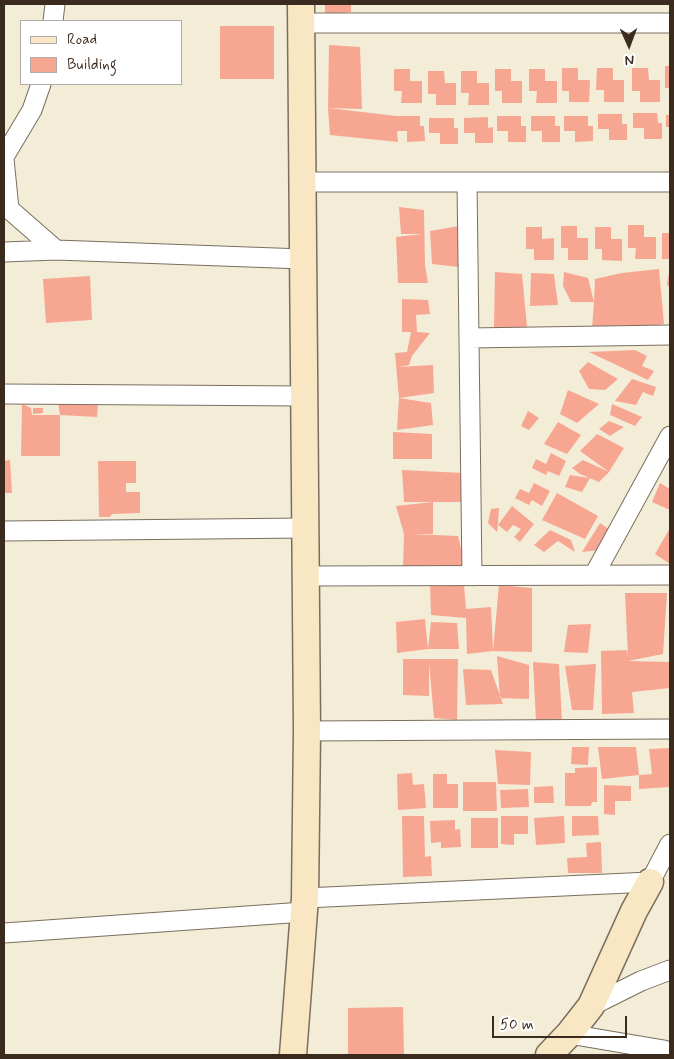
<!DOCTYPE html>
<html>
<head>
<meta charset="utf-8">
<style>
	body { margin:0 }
	#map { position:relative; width:674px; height:1059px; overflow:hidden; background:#f3edd8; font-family:Mynerve,sans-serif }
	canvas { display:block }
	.frame { position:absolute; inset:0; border:5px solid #3b2a1e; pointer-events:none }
	.legend { position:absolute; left:20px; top:20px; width:162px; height:65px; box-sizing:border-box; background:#fff; border:1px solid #b1aaa5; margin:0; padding:6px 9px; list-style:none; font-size:15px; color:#3b2a1e }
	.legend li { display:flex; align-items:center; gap:10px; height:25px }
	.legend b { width:25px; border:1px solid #b1aaa5 }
	.north { position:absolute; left:604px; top:20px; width:50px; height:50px; -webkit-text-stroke:4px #fff; paint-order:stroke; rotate:178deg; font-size:14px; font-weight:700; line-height:20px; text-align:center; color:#3b2a1e }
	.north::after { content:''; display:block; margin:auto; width:18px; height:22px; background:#3b2a1e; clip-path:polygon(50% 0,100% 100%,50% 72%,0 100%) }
	.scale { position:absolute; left:492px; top:1016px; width:135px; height:22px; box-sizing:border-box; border:2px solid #3b2a1e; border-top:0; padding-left:6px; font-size:15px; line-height:18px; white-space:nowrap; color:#3b2a1e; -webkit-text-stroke:4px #fff; paint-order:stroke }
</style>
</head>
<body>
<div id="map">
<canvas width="674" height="1059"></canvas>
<div class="frame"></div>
<ul class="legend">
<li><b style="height:6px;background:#f9e7c3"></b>Road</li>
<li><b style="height:14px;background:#f7a692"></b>Building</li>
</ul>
<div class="north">N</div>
<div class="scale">50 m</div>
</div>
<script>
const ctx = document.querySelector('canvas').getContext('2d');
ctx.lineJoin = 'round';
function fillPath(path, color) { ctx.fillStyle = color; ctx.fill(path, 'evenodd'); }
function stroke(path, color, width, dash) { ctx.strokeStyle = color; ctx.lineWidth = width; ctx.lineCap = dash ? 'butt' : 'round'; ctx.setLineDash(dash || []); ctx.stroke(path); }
fillPath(new Path2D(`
	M325 4H351V12L325 14Z
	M220 26H274V79H220Z
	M329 45 360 47 362 109 328 108Z
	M665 66H670V88H665Z
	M562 68H578V80H590L589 102H569V91H562Z
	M597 68H613V80H624V102H604V90H596Z
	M632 68H648L649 80H660V102H640V91H632Z
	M394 69H410V81H422V103H401L402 91H394Z
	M495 69H511V81H522V103H502V91H495Z
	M529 69H545V81H557V103H536L537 91H529Z
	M428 71H444L445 83H456V105H436V94H428Z
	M461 71H477V83H489V105H468L469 93H461Z
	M328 108 396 116H420V126H424L425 141 407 142V131H397L398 142 330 135Z
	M633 113H657L658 123H662V139H644V128H633Z
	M598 114H622V124H627V140H609V129H598Z
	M666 115H670V127H666Z
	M497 116H521V126H526V142H508V131H497Z
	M531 116H555V126H560V142H542V131H531Z
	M564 116H588V126H593V141L575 142V131H564Z
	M488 117V128L493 127V143H475V133H464V118Z
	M429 118H454V128H458V144H440V133H429Z
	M399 207 424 210 425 265 428 283H398L396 237 423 234H401Z
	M628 225H644V237H656V259H635L636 248H628Z
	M459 226V267L432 264 430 231Z
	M561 226H577V238H588V260H568V248H561Z
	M526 227H542V239L554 238V260H534V249H526Z
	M595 227H611V239H622V261L602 260V249H595Z
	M662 233H670V259H662Z
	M659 269 664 324 640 327 627 331 626 325 592 328 594 302H571L563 286 564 272 588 278 594 302 595 279 622 273Z
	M495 272 522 274 527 327H494Z
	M669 272H670V287L667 285Z
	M531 273 554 274 558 305 530 306Z
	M90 276 92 320 46 323 43 279Z
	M402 299 428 300 430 314 416 315 417 332 430 333 412 356 409 365 398 367 433 365 434 393 399 398 395 353 407 352 411 332H402Z
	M635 350 647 356 642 366 654 371 648 380 589 352Z
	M588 362 618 379 605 390 589 389 579 371Z
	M632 379 656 387 653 396 643 392 636 405 615 401Z
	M568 390 599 404 577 423 560 414Z
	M399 398 431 403 433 425 397 430Z
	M58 403H98L97 417 60 415Z
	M22 404 31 408 32 415H60V456H21Z
	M612 404 642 417 635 426 610 415Z
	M33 408H43V413L33 414Z
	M528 411 539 418 529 430 521 426Z
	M609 421 624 427 610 436 599 429Z
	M558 422 581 435 567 454 544 444Z
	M393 432 432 434V459H393Z
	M597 434 624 448 609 472 580 451Z
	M551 453 566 461 559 476 548 471 546 475 532 468 536 459 546 464Z
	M10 460 12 493H4V461Z
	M583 460 609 472 599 482 580 474 572 468Z
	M98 461H136V483H126V492H140V513L112 514 110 517H99Z
	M402 470 463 473V502H404Z
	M570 475 590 478 582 492 565 487Z
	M534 483 550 491 542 506 532 500 529 505 515 498 520 489 529 493Z
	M660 483 670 489V510L652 502Z
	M557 493 598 516 585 539 542 520Z
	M433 502V534H411L458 536 465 565 403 568 404 534 396 506Z
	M512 506 534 524 520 542 514 537 521 529 513 525 507 532 498 525Z
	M499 508 498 523 497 532 488 523 491 509Z
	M600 523 612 531 600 550 582 552Z
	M670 528V564L655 554Z
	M550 530 571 540 575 552 558 541 544 552 534 545Z
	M430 585H464L466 609 491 607 493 651 499 585 532 588V652L493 651 467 654 466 618 431 615Z
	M625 593H667L663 654 628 661 670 662V688L632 692 634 713 602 714 601 651 627 650 628 657Z
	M425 619 428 649 397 653 396 622Z
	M431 622 457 623 459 649H428Z
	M591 624 588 653 564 652 568 625Z
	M497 656 529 665V699L500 698Z
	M403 659H458L457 720 434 718 429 663V696L403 695Z
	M533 662 559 664 562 722 536 721Z
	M596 664 593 710H572L565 666Z
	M463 669 491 670 503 704 466 705Z
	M572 747H589L588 765 571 764Z
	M598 747H636L639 775 602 779Z
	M670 748V787L639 789V775L652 774 649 749Z
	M495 750 531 752 530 785 498 784Z
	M597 767V802H592L591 806H565V773H575V768Z
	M412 773 413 785 424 784 426 808 398 810 397 774Z
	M433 774H447V784H458V808H433Z
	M463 782H496L497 811H463Z
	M604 785 631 786V801H615V815L604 814Z
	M553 786 554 803H534V787Z
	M528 789 529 807 501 808 500 790Z
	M402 816H424L425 857 431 856 432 876 403 877Z
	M501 816H528V834H514V845L501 844Z
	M564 816 565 843 536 845 534 818Z
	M572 816H598L599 835 572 836Z
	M471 818H498V848H471Z
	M455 820V830L460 829 461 847 441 848V842L431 843 430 821Z
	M601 842 602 873H568L567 858 587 857 586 843Z
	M403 1007 404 1055H348V1008Z`), '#f7a692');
const street = new Path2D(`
	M53 21 55 4
	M301 23H670
	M4 157 32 110 41 84
	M4 159 9 209 56 250
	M302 182H670
	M467 182 472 576
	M4 252 56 250 303 259
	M469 338 670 335
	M4 394 304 396
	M4 531 305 528
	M594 575 670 436
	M306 576 670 575
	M307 731 670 729
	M305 898 650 882 670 844
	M4 933 304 912
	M591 1006 641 981 670 970
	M569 1034 664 1050 670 1054`);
const secondary = new Path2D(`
	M293 1055 305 898 307 731 301 4
	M549 1055 569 1034 591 1006 634 911 650 882`);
stroke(street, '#7b6e5f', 21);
stroke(secondary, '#7b6e5f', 29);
stroke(street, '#fff', 19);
stroke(secondary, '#f9e7c3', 26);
</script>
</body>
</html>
